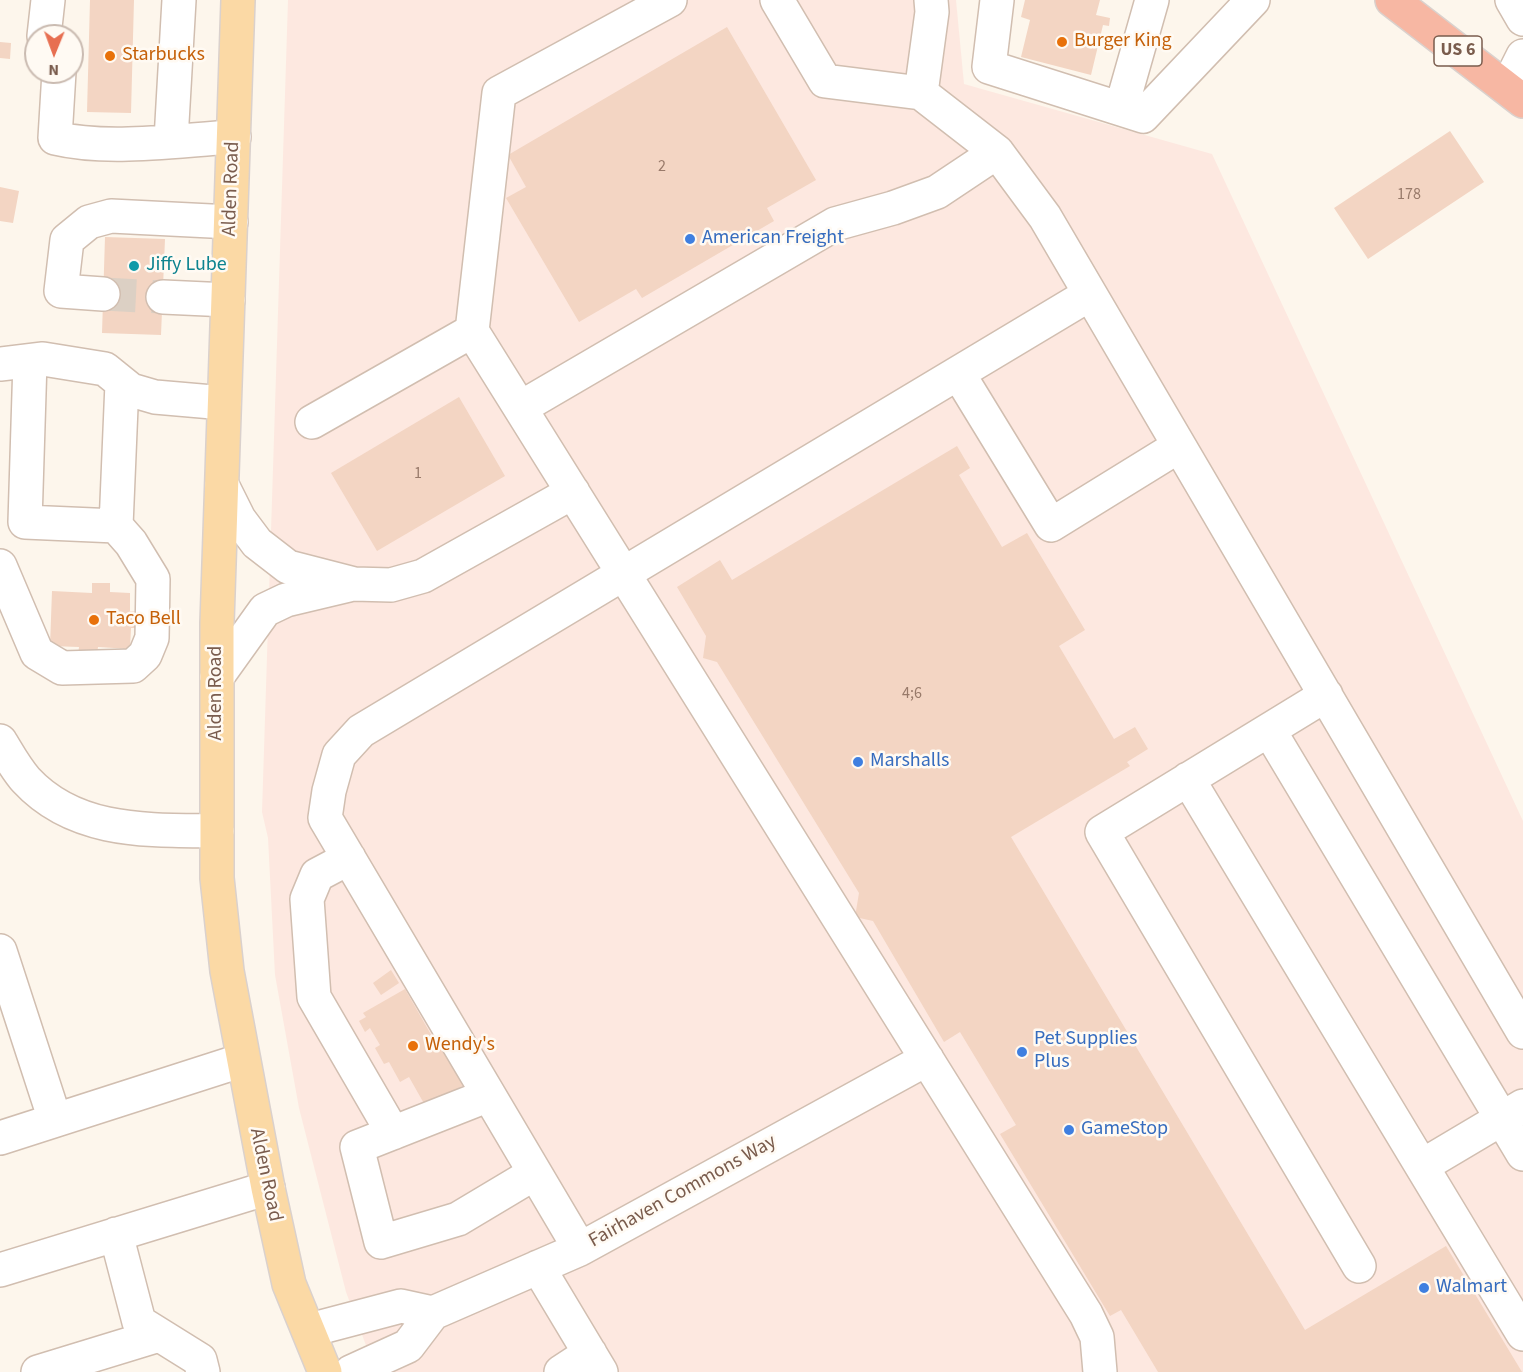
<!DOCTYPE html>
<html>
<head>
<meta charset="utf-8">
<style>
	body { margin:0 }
	#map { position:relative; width:1523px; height:1372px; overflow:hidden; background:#fdf6ec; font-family:"Source Sans 3",sans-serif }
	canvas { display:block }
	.north { position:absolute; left:24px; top:24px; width:60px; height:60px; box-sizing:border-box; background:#fffaf3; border:2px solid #cabbb1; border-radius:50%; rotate:181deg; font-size:16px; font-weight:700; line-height:24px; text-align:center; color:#7a5c4d }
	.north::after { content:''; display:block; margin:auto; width:21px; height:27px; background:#e76f51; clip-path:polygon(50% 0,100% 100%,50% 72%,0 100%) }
</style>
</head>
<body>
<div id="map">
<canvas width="1523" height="1372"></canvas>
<div class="north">N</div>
</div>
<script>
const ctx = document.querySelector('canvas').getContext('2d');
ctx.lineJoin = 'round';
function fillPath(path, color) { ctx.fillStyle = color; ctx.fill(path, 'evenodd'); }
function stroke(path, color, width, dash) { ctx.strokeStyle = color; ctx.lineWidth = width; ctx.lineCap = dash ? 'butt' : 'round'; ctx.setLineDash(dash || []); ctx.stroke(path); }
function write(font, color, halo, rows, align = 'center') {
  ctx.font = font + ' "Source Sans 3",sans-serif'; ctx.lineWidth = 5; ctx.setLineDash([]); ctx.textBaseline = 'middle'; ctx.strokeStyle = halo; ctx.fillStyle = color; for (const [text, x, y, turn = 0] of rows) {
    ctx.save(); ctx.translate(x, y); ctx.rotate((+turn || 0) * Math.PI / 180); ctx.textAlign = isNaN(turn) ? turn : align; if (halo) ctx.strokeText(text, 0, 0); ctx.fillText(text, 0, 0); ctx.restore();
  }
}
fillPath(new Path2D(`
	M288 0H956L964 84 1212 154 1523 821V1372H376L346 1292 299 1108 275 975 268 838 262 812Z`), '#fde8e0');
fillPath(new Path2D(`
	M90 0H134L131 113 87 112Z
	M1025 0H1100L1096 15 1110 18 1109 26 1103 25 1091 75 1021 57 1030 20 1021 17Z
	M727 27 816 180 767 208 774 221 642 298 636 289 579 322 506 198 526 187 508 155Z
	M0 42 11 43 10 59 0 58Z
	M1450 131 1484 182 1368 259 1334 208Z
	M0 187 19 191 13 223 0 221Z
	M105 237 165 239 161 335 102 333Z
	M459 397 505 476 377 551 331 473Z
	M957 446 970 468 959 475 1002 547 1027 533 1085 630 1059 646 1114 739 1135 727 1148 749 1127 762 1130 766 1011 837 1305 1330 1446 1246 1522 1372H1158L1121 1310 1110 1316 1000 1134 1016 1125 960 1032 944 1042 873 921 855 917 859 893 717 662 703 658 706 636 677 587 720 560 732 580Z
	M92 583H110V592L130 593V611L137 612 136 628H131L130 649 98 647 97 656 78 655 79 647 50 646 52 591 92 593Z
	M391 970 399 983 381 995 373 983Z
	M405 989 437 1045 445 1040 469 1082 426 1107 409 1077 400 1082 389 1062 384 1064 375 1048 380 1045 370 1028 365 1032 359 1021 366 1017 363 1013Z`), '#f3d5c3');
stroke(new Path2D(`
	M103 294 163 297`), '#dcd0c4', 33, [33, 16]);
const minor = new Path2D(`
	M670 0 499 93 472 331 1086 1314 1097 1337 1100 1372
	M777 0 825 81 921 93
	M931 0 932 12 921 93 997 152 1045 217 1523 1032
	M997 0 989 67 1143 116 1253 0
	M1512 0 1523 19
	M44 36 48 0
	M59 72 55 138C109 151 178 140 234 137
	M1507 88 1523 56
	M1121 109 1152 0
	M171 140 179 0
	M103 294 61 291 67 240 89 222 111 216 231 222
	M163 297 228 300
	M30 361 25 522 116 526 122 383
	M0 364 43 359 105 369 131 390 155 397 224 403
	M958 373 1051 525 1179 446
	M520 408 835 224 893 208 937 192 997 152
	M312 422 472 331
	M222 485 239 519 257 543 288 567 354 584 391 585 423 576 573 492
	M0 566 37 653 62 668 133 666 145 655 152 638 153 579 131 543 116 526
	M217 677 265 610 286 600 349 585
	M1326 695 1102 832 1359 1266
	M1269 730 1523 1154
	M0 741C8 754 16 769 26 780 76 834 149 830 217 831
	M1188 779 1523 1334
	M349 858 317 875 307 899 314 997 393 1133
	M0 951 55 1120
	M489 1095 357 1147 381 1242 458 1219 535 1173
	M0 1138 243 1060
	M1422 1166 1523 1106
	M116 1234 139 1322 200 1360 203 1372
	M580 1249 325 818 329 791 339 755 361 731 1090 294
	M538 1267 601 1372
	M0 1270 268 1188
	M310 1330 401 1306 433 1313
	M38 1372 159 1335
	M351 1372 408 1346 433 1313 580 1249 927 1059
	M561 1372 590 1353`);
const major = new Path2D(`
	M238 0 217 623V878L227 971 268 1188 289 1284 325 1372`);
const highway = new Path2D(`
	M1392 0 1523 101`);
stroke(minor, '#d1beb0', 36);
stroke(major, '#dad1cd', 36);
stroke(highway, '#dad1cd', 36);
stroke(minor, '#fff', 33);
stroke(major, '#fbd9a5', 33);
stroke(highway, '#f7b7a3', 33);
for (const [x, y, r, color] of [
	[1062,42,6,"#e8710a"],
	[110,56,6,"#e8710a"],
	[690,239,6,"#3f7fe0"],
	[134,266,6,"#0f9aa8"],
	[94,620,6,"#e8710a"],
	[858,762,6,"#3f7fe0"],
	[413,1046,6,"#e8710a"],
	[1022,1052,6,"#3f7fe0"],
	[1069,1130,6,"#3f7fe0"],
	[1424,1288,6,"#3f7fe0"]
]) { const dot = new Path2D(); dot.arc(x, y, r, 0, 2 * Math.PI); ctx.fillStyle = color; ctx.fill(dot); stroke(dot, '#fffaf3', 2); }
write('16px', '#987a6a', null, [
	["2",662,167],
	["178",1409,195],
	["1",418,474],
	["4;6",912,694]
]);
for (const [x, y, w] of [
	[1458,51,48]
]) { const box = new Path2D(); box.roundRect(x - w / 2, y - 15, w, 30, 4.5); ctx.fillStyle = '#fffaf3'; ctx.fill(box); stroke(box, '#7a5c4d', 1.5); }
write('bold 18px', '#7a5c4d', null, [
	["US 6",1458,51]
]);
write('20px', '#c56008', '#fffaf3', [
	["Burger King",1074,42],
	["Starbucks",122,56],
	["Taco Bell",106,620],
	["Wendy's",425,1046]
], 'left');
write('20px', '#7a5c4d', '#fffaf3', [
	["Alden Road",232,189,-88],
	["Alden Road",217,693,-90],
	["Alden Road",265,1175,78],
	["Fairhaven Commons Way",683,1192,-29]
]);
write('20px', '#366cbe', '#fffaf3', [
	["American Freight",702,239],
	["Marshalls",870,762],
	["Pet Supplies",1034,1040],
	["Plus",1034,1063],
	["GameStop",1081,1130],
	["Walmart",1436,1288]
], 'left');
write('20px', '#0d838f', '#fffaf3', [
	["Jiffy Lube",146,266]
], 'left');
</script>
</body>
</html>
